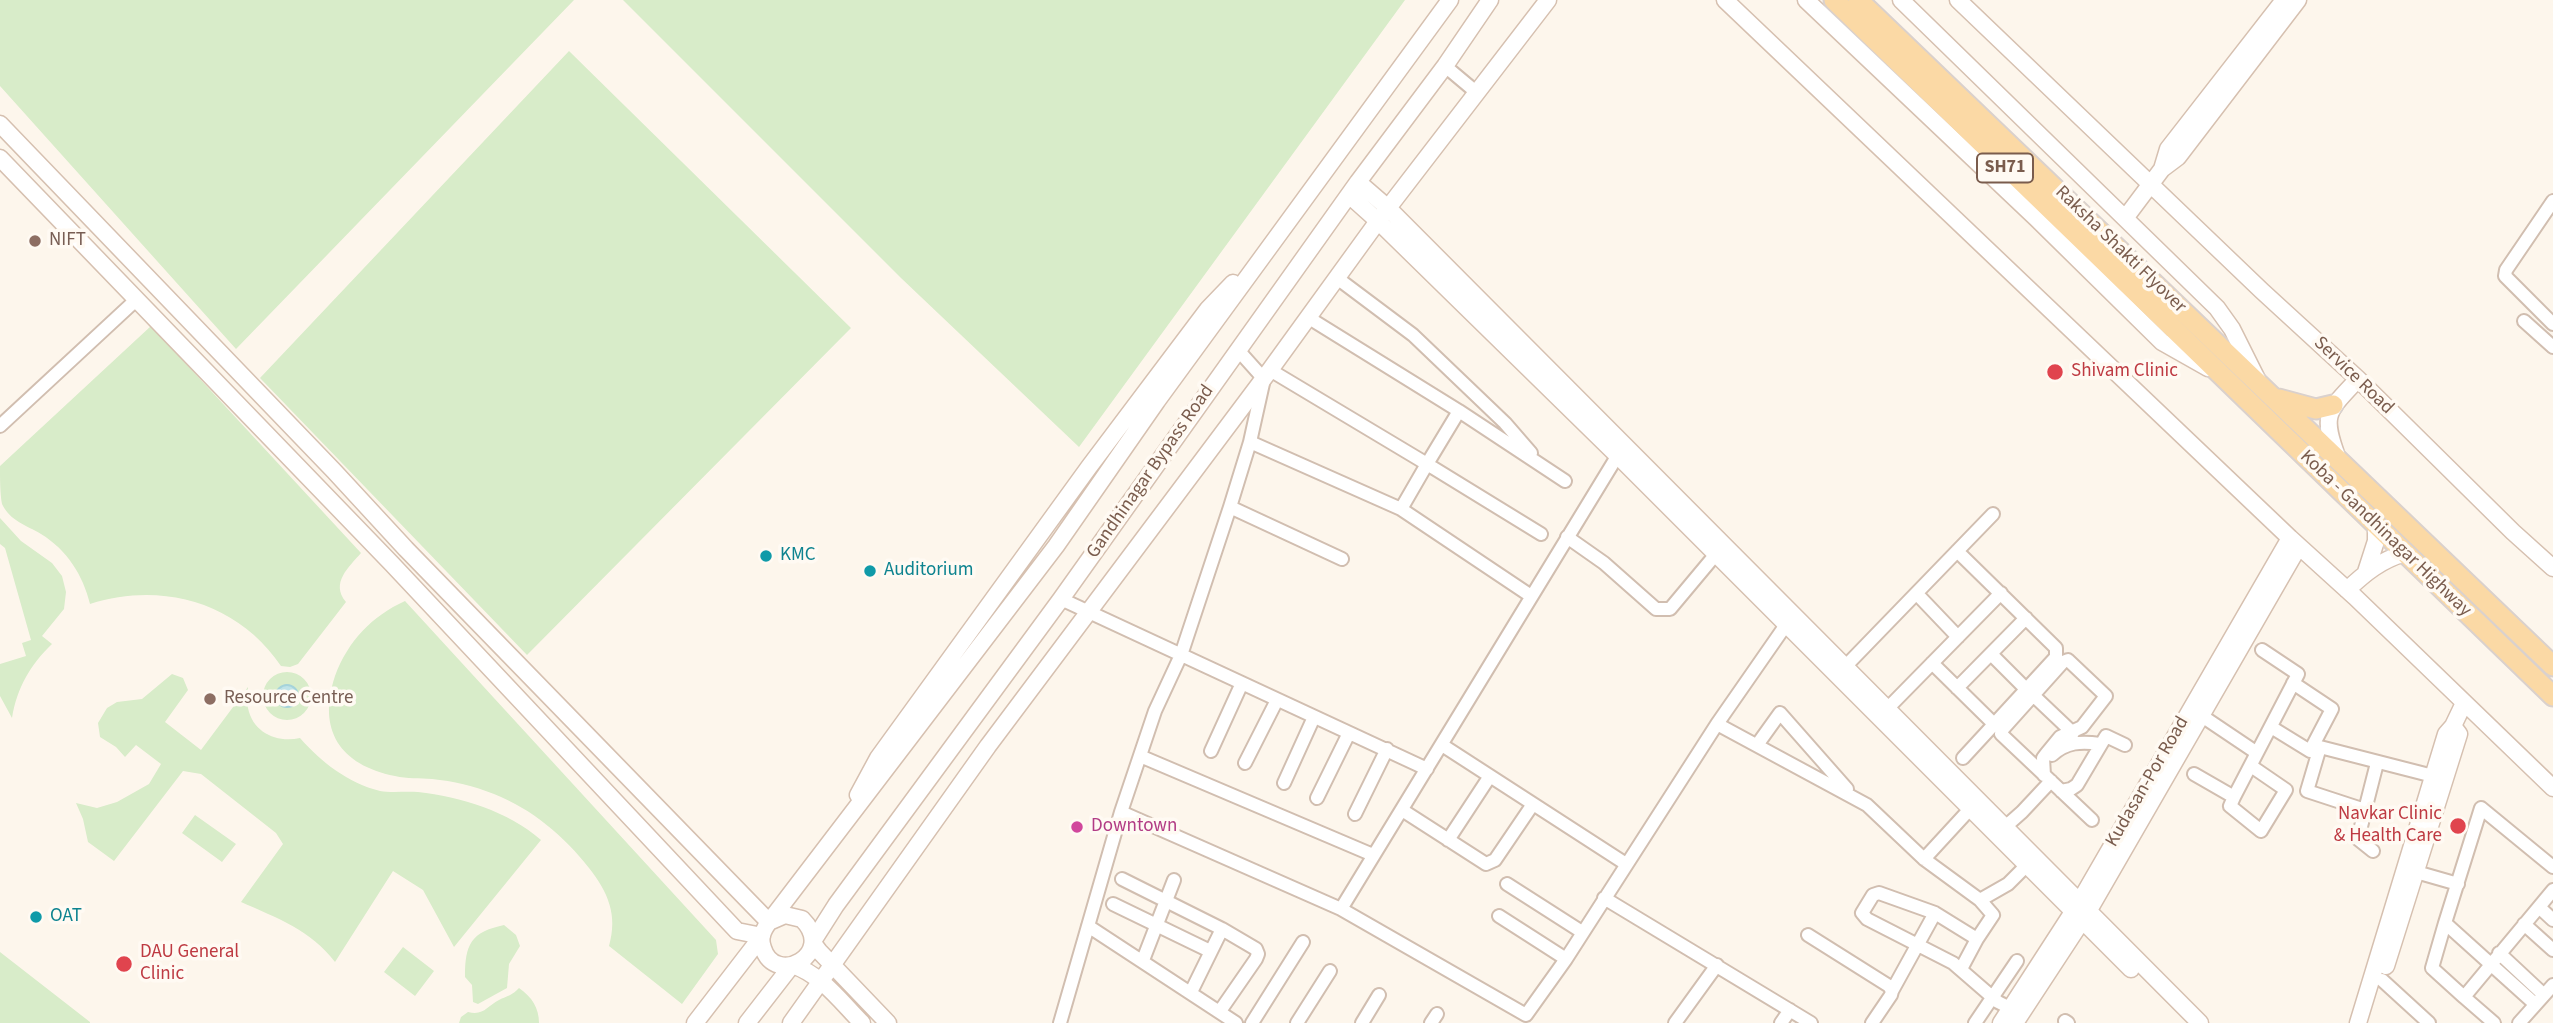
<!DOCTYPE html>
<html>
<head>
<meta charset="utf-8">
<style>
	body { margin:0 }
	canvas { display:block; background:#fdf6ec }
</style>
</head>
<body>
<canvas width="2553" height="1023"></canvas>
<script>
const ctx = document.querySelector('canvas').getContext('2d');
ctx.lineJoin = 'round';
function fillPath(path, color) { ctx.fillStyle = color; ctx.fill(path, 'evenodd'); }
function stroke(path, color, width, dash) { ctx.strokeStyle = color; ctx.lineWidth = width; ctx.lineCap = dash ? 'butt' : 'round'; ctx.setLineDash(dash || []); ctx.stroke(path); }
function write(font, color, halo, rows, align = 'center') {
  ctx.font = font + ' "Source Sans 3",sans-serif'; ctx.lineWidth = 7; ctx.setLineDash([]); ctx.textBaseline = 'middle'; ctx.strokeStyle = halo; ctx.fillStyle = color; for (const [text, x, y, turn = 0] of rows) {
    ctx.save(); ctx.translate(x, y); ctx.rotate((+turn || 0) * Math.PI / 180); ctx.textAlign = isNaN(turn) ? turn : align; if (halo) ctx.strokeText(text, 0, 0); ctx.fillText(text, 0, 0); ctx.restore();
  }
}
fillPath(new Path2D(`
	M0 0H574L236 349 0 86Z
	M623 0H1405L1079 447 901 278Z
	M569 51 851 328 527 655 260 378Z
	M151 326 361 553C349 567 330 583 346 602L298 664 290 667 281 666C238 603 163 581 90 604 83 575 67 550 41 534 26 525 10 521 2 504 0 494 0 477 0 466Z
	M0 518 21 541 52 563 62 576 66 592 64 609 42 636 52 644C30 665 17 688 12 718L0 696V664L26 656 22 643 31 640 5 548 0 544Z
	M405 601 716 940 718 954 682 1004 609 946C618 915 608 892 589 868 564 836 532 809 494 794 474 786 453 781 432 779 420 778 407 779 395 776 340 765 317 730 335 676 348 641 372 616 405 601Z
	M263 696a24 24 0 1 1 48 0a24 24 0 1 1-48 0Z
	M172 674 183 678 188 690 165 722 201 750 248 687C248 693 246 701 248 708 253 733 277 743 300 738 321 762 348 783 380 791 392 793 405 791 418 792 461 797 508 811 541 840L454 947 423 890 393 871 335 962C311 930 277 918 241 902L283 844 276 833 201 774 183 771 114 861 88 842 83 819 76 803 97 808 117 802 149 784 161 764 136 745 125 757 116 747 100 737 98 723 107 708 117 702 142 699Z
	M195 815 236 844 222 862 182 833Z
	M504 925 516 935 520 946 509 964 507 988 478 1004 473 1002 472 985 465 977C465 944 471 932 504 925Z
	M403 947 434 971 415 996 384 972Z
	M0 952 90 1022V1023H0Z
	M519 988C532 997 539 1008 539 1023H459L461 1017 468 1012C484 1016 487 1006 499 1000 507 996 513 995 519 988Z`), '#d8ecc9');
const water = new Path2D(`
	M276 696a11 11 0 1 1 22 0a11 11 0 1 1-22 0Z`);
fillPath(water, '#bfe3e8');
stroke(water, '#a5d3da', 2);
const street = new Path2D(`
	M1445 66 1476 92
	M2553 201 2506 270 2505 276 2553 324
	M1337 278 1413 335 1505 423 1531 453
	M1309 318 1459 411 1565 481
	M2524 321 2553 347
	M1459 411 1427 464 1541 534
	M0 426 137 299
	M1250 442 1401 509 1427 464 1270 370
	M1230 507 1342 559
	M1401 509 1531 596
	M1567 537 1604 563 1656 609H1670L1716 554
	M1957 551 2056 648V657L1963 758
	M1917 594 1958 637
	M1061 599 1427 769
	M1991 654 2026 689
	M1932 663 1994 724
	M1840 672 1993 514
	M1957 688 2026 618
	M2034 696 2073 733
	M1888 708 2001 593
	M2196 712 2257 753
	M1717 724 1867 805 1924 859 1980 900 1993 915 1977 939 1961 969
	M2271 727 2310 751 2332 709 2293 683
	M1442 745 1626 864
	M1757 745 1780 713 1847 789
	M1211 751 1242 683
	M2052 755C2066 742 2081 741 2100 744
	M1140 756 1373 855
	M1245 763 1277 700
	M2377 763 2365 810 2307 791 2320 747 2441 778
	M2194 774 2234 797 2298 674 2262 650
	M2044 775 2043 758 2046 754 2060 737 2082 727 2106 696 2068 660 2063 662 2002 730 2001 734 2092 820
	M1284 783 1314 717
	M2061 791 2071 789 2077 785 2106 736 2125 745
	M2234 797 2230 806 2261 831 2286 790 2251 766
	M1317 798 1349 733
	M1402 810 1486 864 1495 860 1533 804
	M2365 810 2358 839 2373 851
	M1121 812 1341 909 1526 1015 1566 959 1717 724 1790 619
	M1355 814 1387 749
	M2005 827 2022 812 2051 781
	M1448 840 1490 776
	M1924 859 1970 809
	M2416 872 2458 884
	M1122 879 1222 929 1256 949 1258 954 1256 959 1220 1011
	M1507 884 1582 932
	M1604 898 1811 1023
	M1980 900 2008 884 2027 865
	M1113 904 1210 951
	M2539 907 2553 920
	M1341 909 1621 450
	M1499 916 1566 959
	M2445 923 2432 968 2464 997
	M2524 924 2553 950
	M1088 926 1236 1023
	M1808 935 1889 986 1892 991
	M1977 939 1935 913 1879 893 1873 895 1862 913 1867 919 1953 963 1998 1002 2010 1008
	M2499 953 2544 995
	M1143 960 1174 880
	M2382 980 2429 1023
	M1191 992 1222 929
	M2535 1004 2445 923 2481 808 2553 867
	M2065 1021 2068 1023
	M1060 1023 1121 812 1155 711 1181 655 1230 507 1250 442 1264 379 1238 350
	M1252 1023 1303 942
	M1297 1023 1330 971
	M1362 1023 1379 995
	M1431 1023 1437 1014
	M1675 1023 1717 965
	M1781 1023 1790 1010
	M1872 1023 1891 995 1892 991 1935 913
	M1975 1023 2017 961
	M2494 1023 2464 997 2553 890
	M2519 1023 2553 985`);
const secondary = new Path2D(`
	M1725 0 2290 538 2355 597 2553 788
	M1806 0 2036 218 2162 342 2208 368
	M1901 0 2217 308 2232 329 2257 379
	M1958 0 2262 291 2358 379 2513 532 2553 568
	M0 124 334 471 406 549 769 922
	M0 158 392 564 737 931 762 936 695 1023
	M2162 169 2178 157 2298 0
	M1358 182 1388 208 2200 1023
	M1349 195 1378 221 1617 455 2131 969
	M2126 217 2162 169 2168 149 2284 0
	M2338 459C2321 414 2327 412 2358 379
	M2366 572 2376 541V526
	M2347 590C2365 573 2381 560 2405 553
	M858 795 878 758 1089 467 1208 309 1233 283
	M769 922 785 915 802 919C837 954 775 987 763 948 759 938 763 930 769 922L1056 546 1157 401 1450 0
	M2386 966 2459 734 2453 726
	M747 1023 792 965C821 974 841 1002 862 1023
	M791 1023 988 746 1270 370 1378 221 1548 0
	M888 1023 819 951 813 943 815 938 836 905 1061 599 1358 182 1445 66 1490 0
	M2001 1023 2080 901 2290 538
	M2015 1023 2089 910 2299 546
	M2358 1023 2446 734 2453 726 2464 703`);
const primary = new Path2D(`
	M1834 0 2553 696
	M1858 0 2553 666
	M2279 399 2316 409 2333 405`);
stroke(street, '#d1beb0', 16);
stroke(secondary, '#d6c0b0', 19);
stroke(primary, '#dad1cd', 23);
stroke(street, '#fff', 12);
stroke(secondary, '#fff', 16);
stroke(primary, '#fbd9a5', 19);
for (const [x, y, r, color] of [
	[35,241,7,"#8d6e63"],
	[2055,372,9,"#e0444e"],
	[766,556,7,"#0f9aa8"],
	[870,571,7,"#0f9aa8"],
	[210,699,7,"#8d6e63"],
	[2458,826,9,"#e0444e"],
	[1077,827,7,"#d1479c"],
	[36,917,7,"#0f9aa8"],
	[124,964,9,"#e0444e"]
]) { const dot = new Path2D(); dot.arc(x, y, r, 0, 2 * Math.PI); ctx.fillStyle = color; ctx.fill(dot); stroke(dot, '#fffaf3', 2.5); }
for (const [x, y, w] of [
	[2005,168,56]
]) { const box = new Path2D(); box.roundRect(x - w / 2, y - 14.5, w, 29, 5); ctx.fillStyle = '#fffaf3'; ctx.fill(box); stroke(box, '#7a5c4d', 2); }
write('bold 18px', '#7a5c4d', null, [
	["SH71",2005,168]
]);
write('19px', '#785e54', '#fffaf3', [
	["NIFT",49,241],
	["Resource Centre",224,699]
], 'left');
write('19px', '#7a5c4d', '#fffaf3', [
	["Raksha Shakti Flyover",2120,250,44],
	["Service Road",2353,376,44],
	["Gandhinagar Bypass Road",1151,472,-55],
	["Koba - Gandhinagar Highway",2385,534,44],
	["Kudasan-Por Road",2148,782,-60]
]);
write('19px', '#be3a42', '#fffaf3', [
	["Shivam Clinic",2071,372],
	["Navkar Clinic",2442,815,"right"],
	["& Health Care",2442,837,"right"],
	["DAU General",140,953],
	["Clinic",140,975]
], 'left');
write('19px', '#0d838f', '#fffaf3', [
	["KMC",780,556],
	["Auditorium",884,571],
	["OAT",50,917]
], 'left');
write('19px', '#b23c85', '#fffaf3', [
	["Downtown",1091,827]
], 'left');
</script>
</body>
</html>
